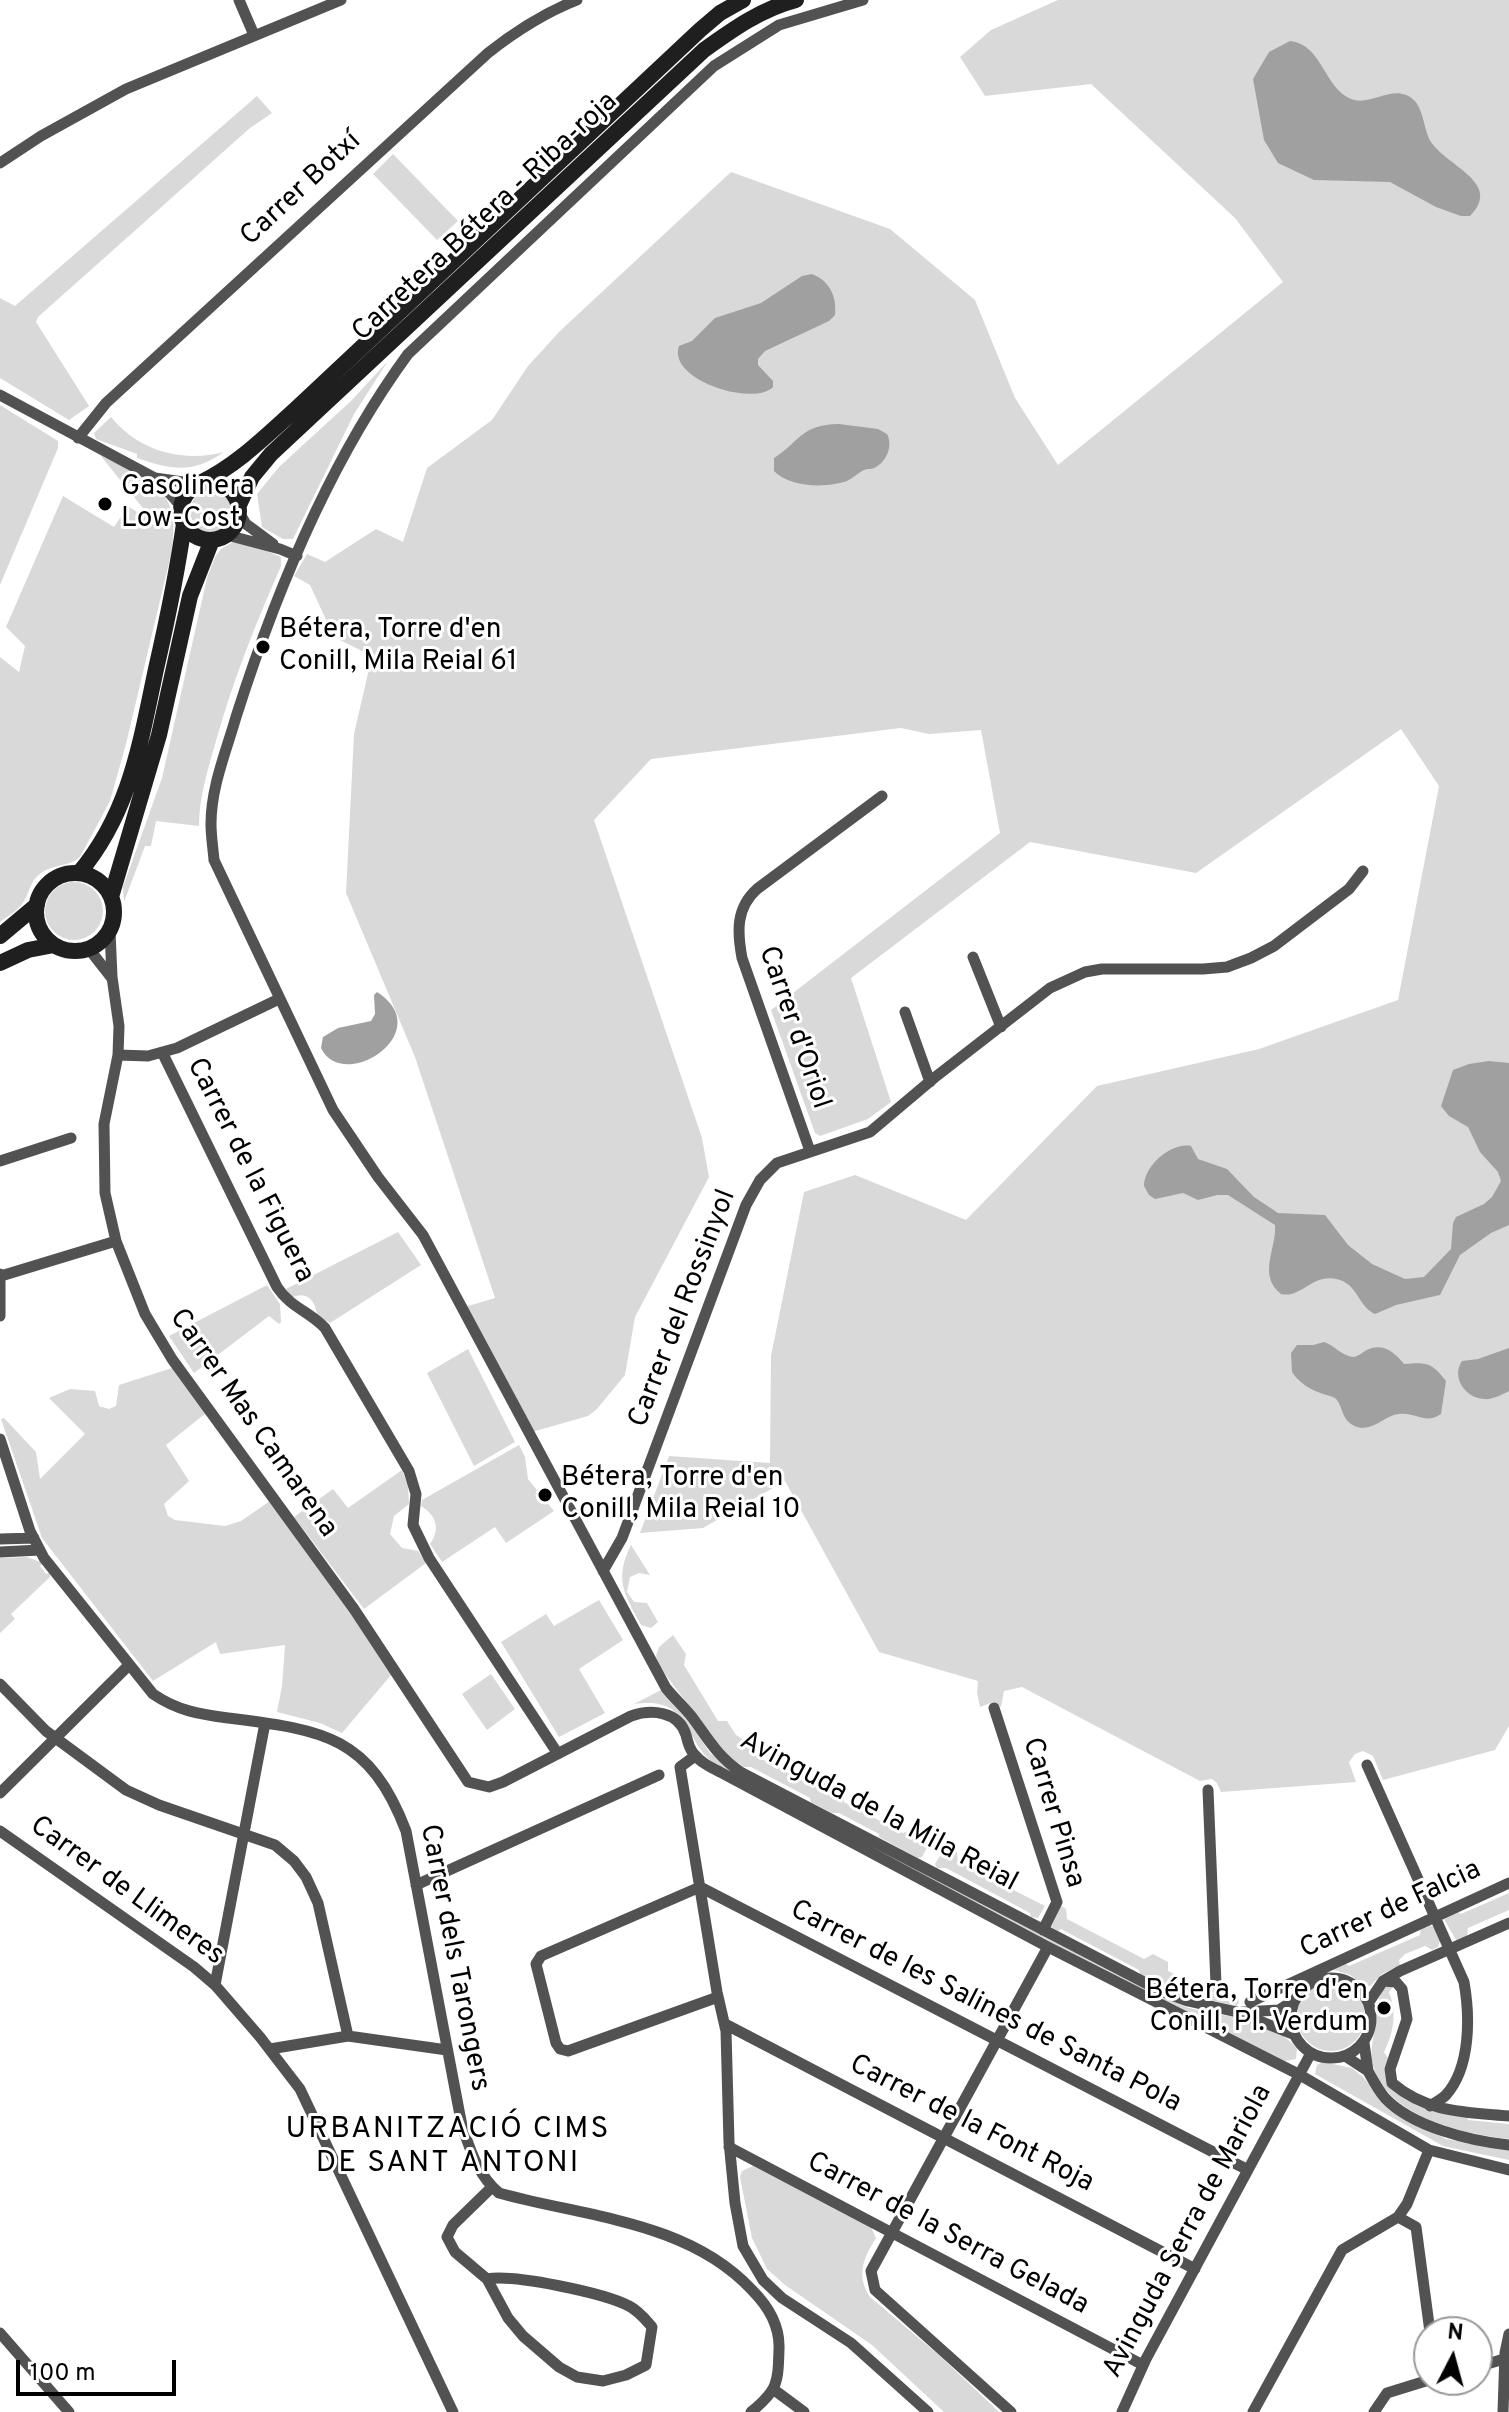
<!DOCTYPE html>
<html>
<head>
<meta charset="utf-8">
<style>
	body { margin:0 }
	#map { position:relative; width:1509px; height:2412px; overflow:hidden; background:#fff; font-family:Overpass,sans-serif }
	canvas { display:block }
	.north { position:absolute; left:1413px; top:2316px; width:80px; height:80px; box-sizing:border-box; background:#fff; border:2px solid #999; border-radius:50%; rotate:6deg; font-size:22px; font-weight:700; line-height:32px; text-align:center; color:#000 }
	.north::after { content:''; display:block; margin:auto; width:28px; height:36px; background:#000; clip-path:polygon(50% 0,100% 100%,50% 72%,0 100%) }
	.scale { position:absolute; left:16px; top:2360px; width:160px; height:36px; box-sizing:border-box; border:4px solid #000; border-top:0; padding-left:10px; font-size:24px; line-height:28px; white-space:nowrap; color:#000; -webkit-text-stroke:6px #fff; paint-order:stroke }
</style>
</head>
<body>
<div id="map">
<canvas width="1509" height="2412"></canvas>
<div class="north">N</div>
<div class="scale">100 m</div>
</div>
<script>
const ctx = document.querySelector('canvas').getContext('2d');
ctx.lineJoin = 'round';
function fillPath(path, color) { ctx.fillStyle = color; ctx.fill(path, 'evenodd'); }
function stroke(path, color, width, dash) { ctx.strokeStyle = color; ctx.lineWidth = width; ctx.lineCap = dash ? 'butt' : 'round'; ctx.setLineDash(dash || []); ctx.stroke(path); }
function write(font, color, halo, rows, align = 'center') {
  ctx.font = font + ' Overpass,sans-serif'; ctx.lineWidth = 6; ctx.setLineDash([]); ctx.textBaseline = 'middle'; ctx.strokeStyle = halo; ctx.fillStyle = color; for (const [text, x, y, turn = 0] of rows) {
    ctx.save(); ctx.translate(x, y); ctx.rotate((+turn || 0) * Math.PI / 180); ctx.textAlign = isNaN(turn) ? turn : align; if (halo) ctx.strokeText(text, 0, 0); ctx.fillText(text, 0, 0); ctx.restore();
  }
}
fillPath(new Path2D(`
	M1058 0H1509V1726L1495 1750 1383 1780 1373 1756 1363 1751 1355 1754 1349 1762 1356 1782 1221 1792 1217 1783 1212 1779 1200 1781 1022 1687 1004 1691 1001 1707 993 1702 980 1707 977 1693 978 1681 879 1652 785 1481 703 1528 640 1533 669 1456 770 1463 771 1356 804 1192 855 1175 966 1220 1097 1086 1259 1049 1398 1000 1439 786 1401 729 1196 873 1030 842 851 978 891 1102 868 1119 820 1136 815 1133 771 1010 1000 833 981 730 929 734 901 728 651 759 594 820 702 1138 709 1177 635 1317 625 1375 597 1409 588 1416 532 1432 510 1386 465 1307 495 1298 415 1057 346 893 354 734 372 656 334 637 310 585 294 576 307 554 325 562 376 529 403 542 427 468 492 420 528 366 560 331 731 172 890 229 975 300 1015 398 1058 465 1283 282 1235 218 1091 84 985 96 960 57 991 30Z
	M257 96 272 113 250 128 38 317 36 322 89 406 69 420 0 378V298L15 306Z
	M393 154 458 221 437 240 373 174Z
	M388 361 354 414 293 539H283L262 527 257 494 279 467 351 401Z
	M0 405 58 441V448L0 585Z
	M111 417C139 451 182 463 224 452 192 474 172 470 137 458V454L96 439 94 433Z
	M100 455C151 482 183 487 171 554L126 744 110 801 80 857C69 867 52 864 40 874 30 881 30 891 24 901 19 910 8 916 0 922V657L19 672 25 646 6 627 63 496 114 527 128 506 140 514 146 512Z
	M190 511a21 21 0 1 1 42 0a21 21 0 1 1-42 0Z
	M233 542H246L281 557V566C256 623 233 680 216 741 208 769 199 797 199 826L156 821 151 846H145L124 902 123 887 162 778 207 578 215 557 221 549Z
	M45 911a29 29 0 1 1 58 0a29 29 0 1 1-58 0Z
	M398 1232 421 1265 330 1323 317 1316C316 1300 306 1290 291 1298L286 1289Z
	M267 1285 280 1304 281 1322 279 1324 269 1316 194 1373 169 1336Z
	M468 1349 515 1442 474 1466 427 1373Z
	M172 1368 206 1413 166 1445 189 1481 164 1504 168 1516 175 1520 225 1526 241 1521 270 1501 331 1581 391 1675 342 1733 320 1723 277 1712 282 1686 285 1645 220 1654 216 1642 153 1681 42 1538 1 1419 4 1418 36 1452 40 1479 85 1434 49 1398 70 1389 95 1391 99 1406 109 1409 116 1406 119 1385Z
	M519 1445 525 1457 528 1479 554 1511 506 1543 495 1527 442 1562 430 1544C441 1529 436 1515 421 1506L422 1500Z
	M402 1470 408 1486 409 1504 394 1516 390 1534 402 1548 418 1551 426 1563 364 1609 294 1517 333 1489 348 1508Z
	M631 1545 650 1575 639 1573 630 1577 627 1592 634 1602 647 1603 658 1622 651 1628 641 1625C624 1594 614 1579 631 1545Z
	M27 1557 43 1563 40 1566 46 1574 50 1572V1577L11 1614 15 1619 0 1633V1558Z
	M599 1600 623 1640 579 1669 605 1713 559 1737 501 1642 546 1614 554 1626Z
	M673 1635 686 1654 684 1665 718 1721H727L736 1735 754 1746V1755L816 1787 825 1783 843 1792 844 1802 903 1833 914 1829 931 1840 922 1857 918 1858 879 1837V1834L839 1813H832L811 1802 810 1798 751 1767H744L724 1753 659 1666 656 1656 659 1647Z
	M491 1674 515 1709 487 1730 462 1694Z
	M663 1689 688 1720 710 1753 744 1779 1186 2007C1223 2018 1272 2016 1297 2049L1296 2059 1285 2061C1109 1975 935 1884 763 1790 747 1781 724 1773 710 1760 682 1733 688 1696 634 1704Z
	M946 1846 957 1852 958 1862 1045 1906 1038 1918 1031 1917 1030 1913 946 1868H937L935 1864Z
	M1509 1893V1910L1468 1928 1467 1937 1456 1940 1444 1919 1445 1915 1454 1909 1461 1914Z
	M1061 1906 1066 1909 1067 1919 1144 1959 1153 1954 1168 1962V1971L1199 1986 1206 1982 1238 1998 1239 2003 1236 2006 1180 1993 1140 1974 1139 1970 1061 1929 1058 1931 1051 1927Z
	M1430 1925 1434 1927 1440 1941 1438 1947 1432 1950 1425 1946 1405 1954 1399 1960 1400 1965 1382 1974 1370 1986H1364L1350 1975 1331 1969 1342 1961 1349 1966 1420 1935 1421 1926Z
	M1297 2017a34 34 0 1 1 68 0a34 34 0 1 1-68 0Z
	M1387 1983 1394 1986 1389 1992C1397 2012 1394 2032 1384 2052L1388 2058 1384 2068 1389 2086 1465 2112 1468 2120 1509 2124V2139C1462 2134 1383 2116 1372 2061 1370 2048 1374 2036 1376 2024 1378 2005 1376 2000 1387 1983Z
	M1323 2062 1352 2068 1364 2078 1387 2107 1446 2139 1509 2150V2160L1443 2146 1315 2074 1317 2065Z
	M753 2166 871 2227 876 2238C863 2258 856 2276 870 2297L940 2356 999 2412H944L872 2345 785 2285 767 2269 752 2238 740 2177 742 2171Z`), '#d9d9d9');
fillPath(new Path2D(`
	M1290 41C1322 44 1324 88 1351 99 1369 106 1388 88 1406 95 1425 102 1422 128 1431 142 1448 167 1503 183 1470 216H1461L1436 207 1390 182 1314 180 1278 163 1264 140 1253 79 1269 52Z
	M812 274C830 281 837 297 835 315L829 321 765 351 758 359V365L773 381V387C754 407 667 380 679 346L692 341 715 318 761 303 802 276Z
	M839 424 878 429 887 434C893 445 887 461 876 467 871 470 869 468 864 470 858 473 853 478 847 481 827 488 790 488 774 471V458C802 440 800 425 839 424Z
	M377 992C439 1032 343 1094 321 1048L323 1037 338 1028 371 1021 375 1014 374 995Z
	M1489 1061 1509 1063V1225L1491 1233 1460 1255 1440 1295 1396 1305 1375 1314C1359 1307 1358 1286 1340 1280 1313 1271 1302 1299 1281 1294 1257 1275 1277 1248 1275 1225L1228 1195H1217L1198 1200 1183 1193 1155 1199 1149 1195 1144 1186C1144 1166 1171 1142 1191 1146L1198 1159 1227 1169 1254 1197 1278 1213 1325 1215 1348 1245 1372 1264 1405 1279 1424 1277 1451 1249 1453 1223 1456 1217 1484 1204 1492 1197 1501 1181 1498 1172 1480 1152 1468 1127 1449 1116 1441 1106 1453 1070 1469 1064Z
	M1324 1342C1334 1345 1343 1357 1354 1357 1358 1356 1361 1354 1365 1351 1382 1342 1393 1351 1404 1364 1426 1362 1432 1362 1446 1381L1441 1414C1426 1425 1416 1412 1399 1414 1385 1415 1373 1432 1357 1427 1340 1421 1344 1406 1335 1398 1332 1396 1326 1395 1323 1394 1311 1390 1299 1383 1292 1372L1291 1353 1297 1345H1313Z
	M1509 1348V1391C1501 1395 1492 1400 1484 1399 1465 1398 1451 1377 1462 1361L1478 1359Z`), '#a0a0a0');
stroke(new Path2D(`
	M239 0 254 35
	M863 0 779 25 714 66 408 354C331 459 275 594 236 717 226 752 211 787 211 824 211 836 213 848 214 860L333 1110 378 1177 423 1235 666 1688C674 1698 684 1707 692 1717 709 1740 717 1756 742 1773L1161 1991 1188 2001 1237 2012 1295 2035
	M0 163 41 136 126 89 341 0
	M0 395 155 478 197 484
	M78 438 106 403 488 53C516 31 544 13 577 0
	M156 478 181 506
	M240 514 246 524 273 544
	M227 535 280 549 297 556
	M110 931 112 977 119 1026 118 1055 104 1124 105 1193 116 1241 145 1314 172 1359 354 1609 468 1782 489 1787 503 1782 631 1716C651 1709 679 1711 686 1735 688 1742 688 1746 693 1753 700 1762 710 1767 720 1772L1046 1946 1300 2075 1429 2150 1509 2170
	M89 949 111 977
	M973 957 1001 1027
	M905 1012 930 1082
	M162 1052 277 1287C291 1308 309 1311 325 1328L409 1471 416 1494 413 1525 429 1558 558 1754
	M118 1055 148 1056 177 1048 279 999
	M810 1151 742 958C737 931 736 908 757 889L882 796
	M0 1161 71 1138
	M0 1274V1316
	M1 1276 116 1241
	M0 1439 30 1531 44 1558 153 1694C178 1711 199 1714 228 1718 321 1730 369 1734 406 1831L462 2126C471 2152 478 2175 499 2193 585 2217 688 2221 752 2290 768 2306 780 2325 779 2349 778 2383 778 2390 751 2412
	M0 1539 34 1538
	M0 1552 40 1550
	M603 1571 622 1538 746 1205 760 1180 777 1163 870 1132 934 1078 1050 988 1085 972 1102 969H1203L1227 967 1251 958 1274 946 1349 889 1363 871
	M0 1684 46 1731 126 1790 159 1805 275 1845 294 1861 306 1877 318 1903 348 2036
	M994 1708 1057 1902 1043 1930
	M695 1756 680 1767 717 1992 726 2031 729 2142 735 2203 743 2246 763 2280 782 2298 851 2343 928 2412
	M1367 1765 1464 1982C1470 2016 1471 2067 1446 2095 1442 2099 1435 2103 1430 2106
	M1208 1790 1216 1984
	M0 1793 129 1665
	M0 1831 194 1967 215 1985 260 2037 300 2089 453 2412
	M416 1885 659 1775
	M1291 2018a40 40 0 1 1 80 0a40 40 0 1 1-80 0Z
	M1383 1981 1396 1982 1402 1989 1407 2019 1390 2069 1392 2083C1428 2113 1464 2112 1509 2116
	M215 1985 265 1723
	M718 1997 568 2051 560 2049 556 2043 536 1964 541 1956 700 1887 1248 2170
	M1250 2002 1509 1883
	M1369 2002 1383 1981 1400 1971 1509 1923
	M1243 2012 1279 2010 1295 2000
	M725 2024 1195 2269
	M270 2049 348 2036 447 2050
	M1345 2056 1368 2071 1364 2043
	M1368 2071C1373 2080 1378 2090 1385 2098 1412 2127 1471 2141 1509 2145
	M729 2147 1143 2365
	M1398 2217 1416 2227 1430 2332
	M487 2279C514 2274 604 2293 629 2306 639 2311 645 2319 652 2327L646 2365 626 2375 603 2381 577 2377 559 2367 523 2336 508 2318 487 2279 455 2252 447 2237 453 2225 492 2187
	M0 2333 69 2412
	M1477 2367 1504 2359
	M773 2389 804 2412
	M1011 2412 875 2290 871 2271 1048 1947
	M1122 2412 1146 2359 1311 2053
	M1253 2412 1342 2250 1398 2217 1407 2204 1429 2150
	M1374 2412 1387 2393 1429 2380
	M1503 2412 1505 2353 1509 2334`), '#525252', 11);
stroke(new Path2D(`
	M181 511a29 29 0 1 1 58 0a29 29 0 1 1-58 0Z
	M200 483C236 466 266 436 296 409L700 30 720 13 743 0
	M239 505 252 477 271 454 704 50C732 30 761 9 796 0
	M79 873C130 812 140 744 156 669 167 621 177 573 184 524
	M36 912a39 39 0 1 1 78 0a39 39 0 1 1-78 0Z
	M111 897 159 735 190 596 212 540
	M0 936 37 905
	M0 963 28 950 54 945`), '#1f1f1f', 16);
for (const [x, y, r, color] of [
	[105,504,8,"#000"],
	[263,647,8,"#000"],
	[545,1495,8,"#000"],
	[1384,2008,8,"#000"]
]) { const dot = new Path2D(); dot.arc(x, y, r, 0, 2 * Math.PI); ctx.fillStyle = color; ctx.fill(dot); stroke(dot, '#fff', 3); }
write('28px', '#000', '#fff', [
	["Carrer Botxí",302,190,-43],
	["Carretera Bétera - Riba-roja",486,218,-43],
	["Carrer d'Oriol",793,1028,71],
	["Carrer de la Figuera",249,1171,63],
	["Carrer del Rossinyol",684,1309,-69],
	["Carrer Mas Camarena",252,1424,55],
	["Avinguda de la Mila Reial",878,1813,28],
	["Carrer Pinsa",1052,1813,73],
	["Carrer de Llimeres",126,1892,36],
	["Carrer de Falcia",1391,1911,-25],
	["Carrer dels Tarongers",453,1958,79],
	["Carrer de les Salines de Santa Pola",985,2008,27],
	["Carrer de la Font Roja",971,2125,27],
	["Avinguda Serra de Mariola",1189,2232,-62],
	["Carrer de la Serra Gelada",947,2235,28]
]);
write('28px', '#000', '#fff', [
	["Gasolinera",121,488],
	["Low-Cost",121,520],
	["Bétera, Torre d'en",279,631],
	["Conill, Mila Reial 61",279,663],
	["Bétera, Torre d'en",561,1479],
	["Conill, Mila Reial 10",561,1511],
	["Bétera, Torre d'en",1368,1992,"right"],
	["Conill, Pl. Verdum",1368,2024,"right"]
], 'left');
ctx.letterSpacing = '2px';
write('30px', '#000', '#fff', [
	["URBANITZACIÓ CIMS",448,2131],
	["DE SANT ANTONI",448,2165]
]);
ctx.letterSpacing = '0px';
</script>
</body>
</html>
